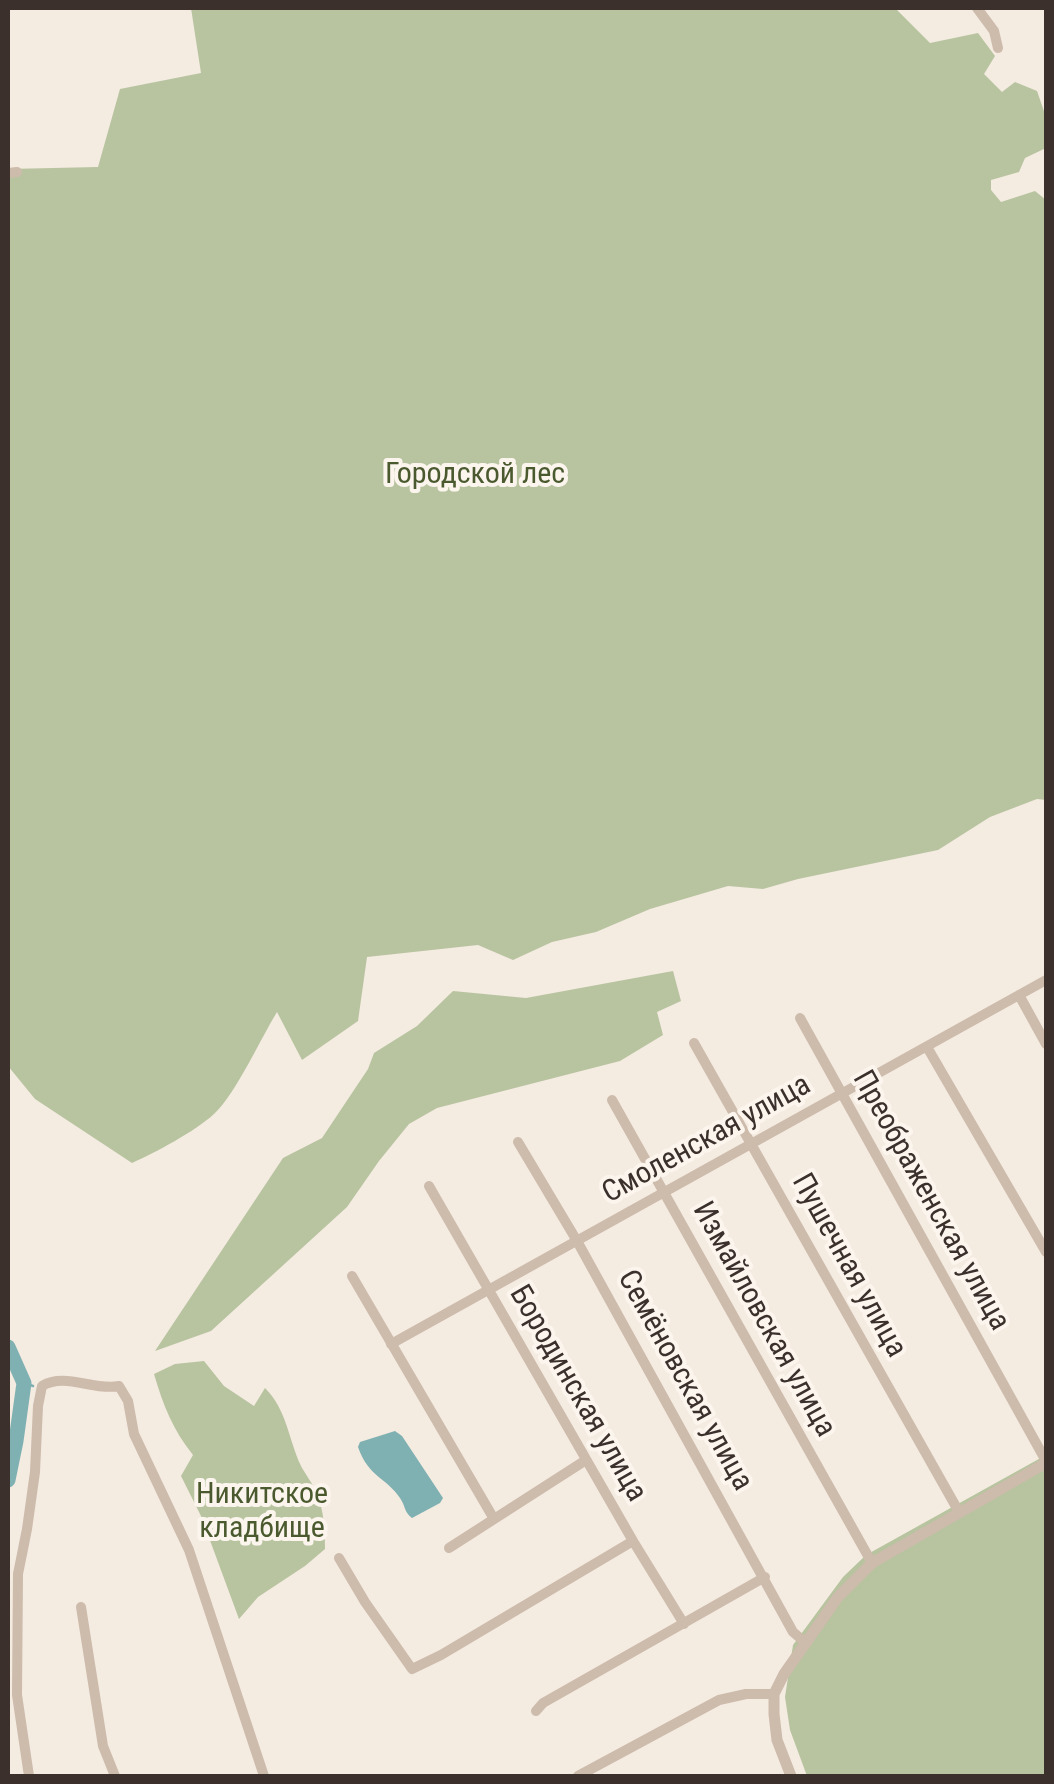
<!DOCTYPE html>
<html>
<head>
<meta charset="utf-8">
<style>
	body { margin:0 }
	#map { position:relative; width:1054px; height:1784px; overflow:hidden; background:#f4ebe1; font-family:"Roboto Condensed",sans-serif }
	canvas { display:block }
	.frame { position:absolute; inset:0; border:10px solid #3b302b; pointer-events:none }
</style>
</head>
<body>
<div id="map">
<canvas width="1054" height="1784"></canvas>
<div class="frame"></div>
</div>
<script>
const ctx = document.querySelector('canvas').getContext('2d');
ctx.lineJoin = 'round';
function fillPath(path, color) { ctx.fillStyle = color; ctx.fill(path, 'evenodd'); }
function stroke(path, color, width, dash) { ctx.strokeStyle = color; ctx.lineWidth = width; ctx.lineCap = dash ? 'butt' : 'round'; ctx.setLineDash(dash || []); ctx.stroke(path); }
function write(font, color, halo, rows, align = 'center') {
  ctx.font = font + ' "Roboto Condensed",sans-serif'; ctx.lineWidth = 8; ctx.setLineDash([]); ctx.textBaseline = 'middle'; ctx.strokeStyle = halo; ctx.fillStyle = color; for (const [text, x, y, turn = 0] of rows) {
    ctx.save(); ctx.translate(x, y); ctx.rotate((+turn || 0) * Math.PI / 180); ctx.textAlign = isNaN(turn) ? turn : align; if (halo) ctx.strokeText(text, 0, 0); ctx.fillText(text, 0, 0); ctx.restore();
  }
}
fillPath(new Path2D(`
	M191 8H895L930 43 978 33 995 56 984 74 1002 92 1015 82 1037 91 1046 117V148L1025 158 1019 172 991 180V190L1001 202 1035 191 1046 200V800L1037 799 990 817 938 850 798 879 763 889 728 886 650 909 596 932 552 942 513 960 478 945 367 957 358 1021 302 1060 277 1012C261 1038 235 1095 214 1114 194 1132 156 1152 132 1163L35 1099 8 1066V169L98 167 120 89 201 73Z
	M673 971 681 1001 657 1012 663 1035 620 1061 437 1108 409 1124 379 1161 347 1207 211 1331 155 1351 283 1158 322 1138 368 1069 374 1053 417 1026 453 991 526 998Z
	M204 1361 224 1386 254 1406 265 1388C287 1410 288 1438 301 1466 306 1475 313 1484 317 1494 324 1511 325 1530 325 1549L305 1566 258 1597 239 1619 201 1516 181 1476 193 1455C173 1430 163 1405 154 1374L175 1364Z
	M1046 1455V1776H807L790 1730 785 1697 793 1645 843 1577 866 1555Z`), '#b8c4a0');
fillPath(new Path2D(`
	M395 1431 402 1436 443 1498 440 1503 412 1518C404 1512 406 1507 400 1498 386 1477 369 1478 358 1447L360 1442Z`), '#7fb0b2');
stroke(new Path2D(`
	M24 1383 33 1386`), '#7fb0b2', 2.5);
stroke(new Path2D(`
	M8 1347 24 1383 16 1441 8 1480`), '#7fb0b2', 15);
stroke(new Path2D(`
	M977 8 994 31 998 48
	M8 173 17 172
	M1019 995 1046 1044
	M800 1018 1046 1461
	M694 1043 959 1512
	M927 1047 1046 1252
	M612 1100 872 1563
	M518 1142 577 1241 793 1632 806 1643
	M429 1186 633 1541 684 1624
	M352 1276 494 1519
	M391 1344 1046 980
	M449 1548 586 1460
	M339 1558 365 1602 412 1669 441 1655 633 1541
	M81 1607 103 1746 115 1776
	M536 1711 543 1703 765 1577
	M29 1776 17 1695 18 1574 27 1529 35 1472 38 1406 42 1386C65 1372 93 1391 119 1386L128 1401 134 1434 189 1550 264 1776
	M578 1776 719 1700 746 1694H774`), '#cdbbac', 10);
stroke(new Path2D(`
	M791 1776 777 1740 774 1714V1694L784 1674 838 1597 872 1563 1046 1463`), '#cdbbac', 11);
write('30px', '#4a5a2e', '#fbf5ee', [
	["Городской лес",475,475],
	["Никитское",262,1495],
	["кладбище",262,1529]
]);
write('30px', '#3b302b', '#fbf5ee', [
	["Смоленская улица",707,1140,-29],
	["Преображенская улица",930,1201,61],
	["Пушечная улица",848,1266,61],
	["Измайловская улица",763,1320,61],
	["Семёновская улица",684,1381,61],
	["Бородинская улица",577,1394,60]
]);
</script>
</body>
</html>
